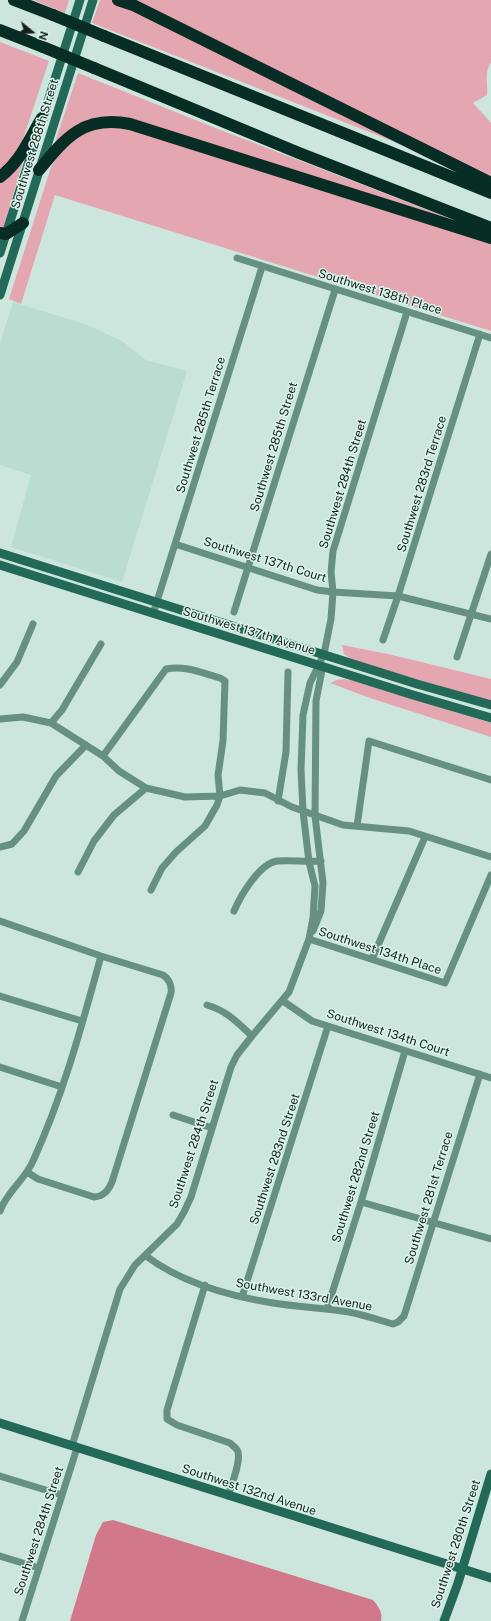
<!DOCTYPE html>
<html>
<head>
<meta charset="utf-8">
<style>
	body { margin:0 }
	#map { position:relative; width:491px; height:1621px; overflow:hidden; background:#cce6dd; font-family:"Public Sans",sans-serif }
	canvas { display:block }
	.north { position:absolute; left:12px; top:12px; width:40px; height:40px; -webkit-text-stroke:3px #d9f4ea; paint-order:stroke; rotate:108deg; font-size:11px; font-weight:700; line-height:16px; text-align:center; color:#16201c }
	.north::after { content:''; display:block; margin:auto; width:14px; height:18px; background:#16201c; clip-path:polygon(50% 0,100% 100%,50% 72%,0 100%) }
</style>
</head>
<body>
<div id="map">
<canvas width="491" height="1621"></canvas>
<div class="north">N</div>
</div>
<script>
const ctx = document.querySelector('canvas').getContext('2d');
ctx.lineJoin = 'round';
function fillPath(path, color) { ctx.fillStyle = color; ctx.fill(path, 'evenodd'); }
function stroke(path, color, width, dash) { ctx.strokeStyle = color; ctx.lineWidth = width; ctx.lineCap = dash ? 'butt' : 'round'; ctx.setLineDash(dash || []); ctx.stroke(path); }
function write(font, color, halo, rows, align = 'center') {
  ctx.font = font + ' "Public Sans",sans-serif'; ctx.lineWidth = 3; ctx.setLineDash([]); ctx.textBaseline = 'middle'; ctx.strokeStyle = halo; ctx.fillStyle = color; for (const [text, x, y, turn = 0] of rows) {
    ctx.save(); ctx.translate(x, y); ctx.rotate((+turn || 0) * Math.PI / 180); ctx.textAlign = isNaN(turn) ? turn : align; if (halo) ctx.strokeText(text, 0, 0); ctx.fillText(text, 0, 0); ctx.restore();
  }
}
fillPath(new Path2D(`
	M13 302 85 324 122 341 146 360 187 371 122 582 11 547 31 475 0 465V343Z`), '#bbddd1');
fillPath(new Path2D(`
	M33 0H69L65 13Z
	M100 0H114L410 148 92 23Z
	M136 0H491V62C484 73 488 83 487 95L473 103 491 123V178Z
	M0 42 49 61 17 157 0 173Z
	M78 73 218 129 456 221 130 119 55 142Z
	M124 125 491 242V331L55 195 21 304 9 299 51 167 63 147 95 126Z
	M23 161 3 229 0 230V181Z
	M342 645 388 654 491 679V702L351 659 344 654Z
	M344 679 354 681 491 723V737L370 698 330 683 337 680Z`), '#e4a6b1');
fillPath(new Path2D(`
	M113 1520 373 1600C378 1606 383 1612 381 1621H70L96 1535 103 1522Z`), '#d1788b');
stroke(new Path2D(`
	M237 258 491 338
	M175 544 317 590 333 592 398 596 491 619
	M234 612 335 290
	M153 614 262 267
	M383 640 398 596 480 334
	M457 657 491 554
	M0 685 17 662 33 624
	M0 719 23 717 51 723 103 756 119 771 146 788 185 797 220 796 240 790 265 793 292 807 343 825 409 831 491 857
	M51 723 62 710 101 644
	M103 756 166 669C185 665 202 673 220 678L225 681 223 741 218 775 220 796 217 805 205 826 176 852 162 868 151 890
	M278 801 286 752 288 672
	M357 826 369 741 491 780
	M0 847 12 844 24 831 56 776 86 745
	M78 872 94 841 114 815 146 788
	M234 911C241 895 259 864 277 861 291 860 306 862 321 861
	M0 921 101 956 163 975C169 979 172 986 171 993L112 1182C108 1191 104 1196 94 1197L38 1179 27 1172
	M313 931 321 911 323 883 315 816 316 701 322 670 320 665
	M309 939 445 983 491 875
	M372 959 425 837
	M0 996 82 1021
	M283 1001 312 1021 491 1078
	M207 1005C227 1011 237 1022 252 1036
	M0 1067 62 1087
	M173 1115 212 1128
	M361 1202 491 1239
	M0 1211C7 1191 25 1180 33 1161 63 1096 82 1025 101 956
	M146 1256C182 1283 229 1296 273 1303 298 1307 324 1308 349 1312 364 1315 379 1320 393 1324L398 1322 404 1316 480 1074
	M205 1285 167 1410V1419L177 1425 230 1443C233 1446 237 1448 238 1452 241 1462 231 1486 228 1496
	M242 1297 328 1026
	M327 1309 361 1202 405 1051
	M72 1446 120 1289 135 1265 177 1224 184 1212 191 1197 231 1067 237 1055 252 1036 289 992 309 939 313 918 315 886 309 862 303 811 301 770 303 715 310 683 324 654 331 619 333 592 331 572 333 551 407 312
	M0 1476 62 1495
	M0 1556 39 1568
	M22 1621 77 1448`), '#669082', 7);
stroke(new Path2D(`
	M0 253 80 0
	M0 295 93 0
	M0 553 417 684 491 705
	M0 565 413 695 491 718
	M0 1423 491 1578
	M444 1621 458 1583 491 1474`), '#226957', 9);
stroke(new Path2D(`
	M14 0 53 15
	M118 0 133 5 491 183
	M0 30 43 47
	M104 36 491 193
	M94 68 299 153 491 228
	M39 170C66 137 84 115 130 124L491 238
	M0 177C21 161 29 139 42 118
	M0 233 6 234 23 223`), '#082d24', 12);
stroke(new Path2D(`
	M53 15 104 36
	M43 47 94 68`), '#082d24', 12);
write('12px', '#16201c', '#d9f4ea', [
	["Southwest 288th Street",35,144,-73],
	["Southwest 138th Place",380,292,17],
	["Southwest 285th Terrace",201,425,-73],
	["Southwest 285th Street",274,447,-73],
	["Southwest 284th Street",343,484,-73],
	["Southwest 283rd Terrace",422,484,-73],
	["Southwest 137th Court",265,560,17],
	["Southwest 137th Avenue",249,631,17],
	["Southwest 134th Place",380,951,18],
	["Southwest 134th Court",388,1033,18],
	["Southwest 284th Street",194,1144,-72],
	["Southwest 283nd Street",275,1159,-72],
	["Southwest 282nd Street",356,1177,-73],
	["Southwest 281st Terrace",429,1198,-73],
	["Southwest 133rd Avenue",304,1295,10],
	["Southwest 132nd Avenue",249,1490,18],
	["Southwest 284th Street",39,1531,-72],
	["Southwest 280th Street",456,1544,-72]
]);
</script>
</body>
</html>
